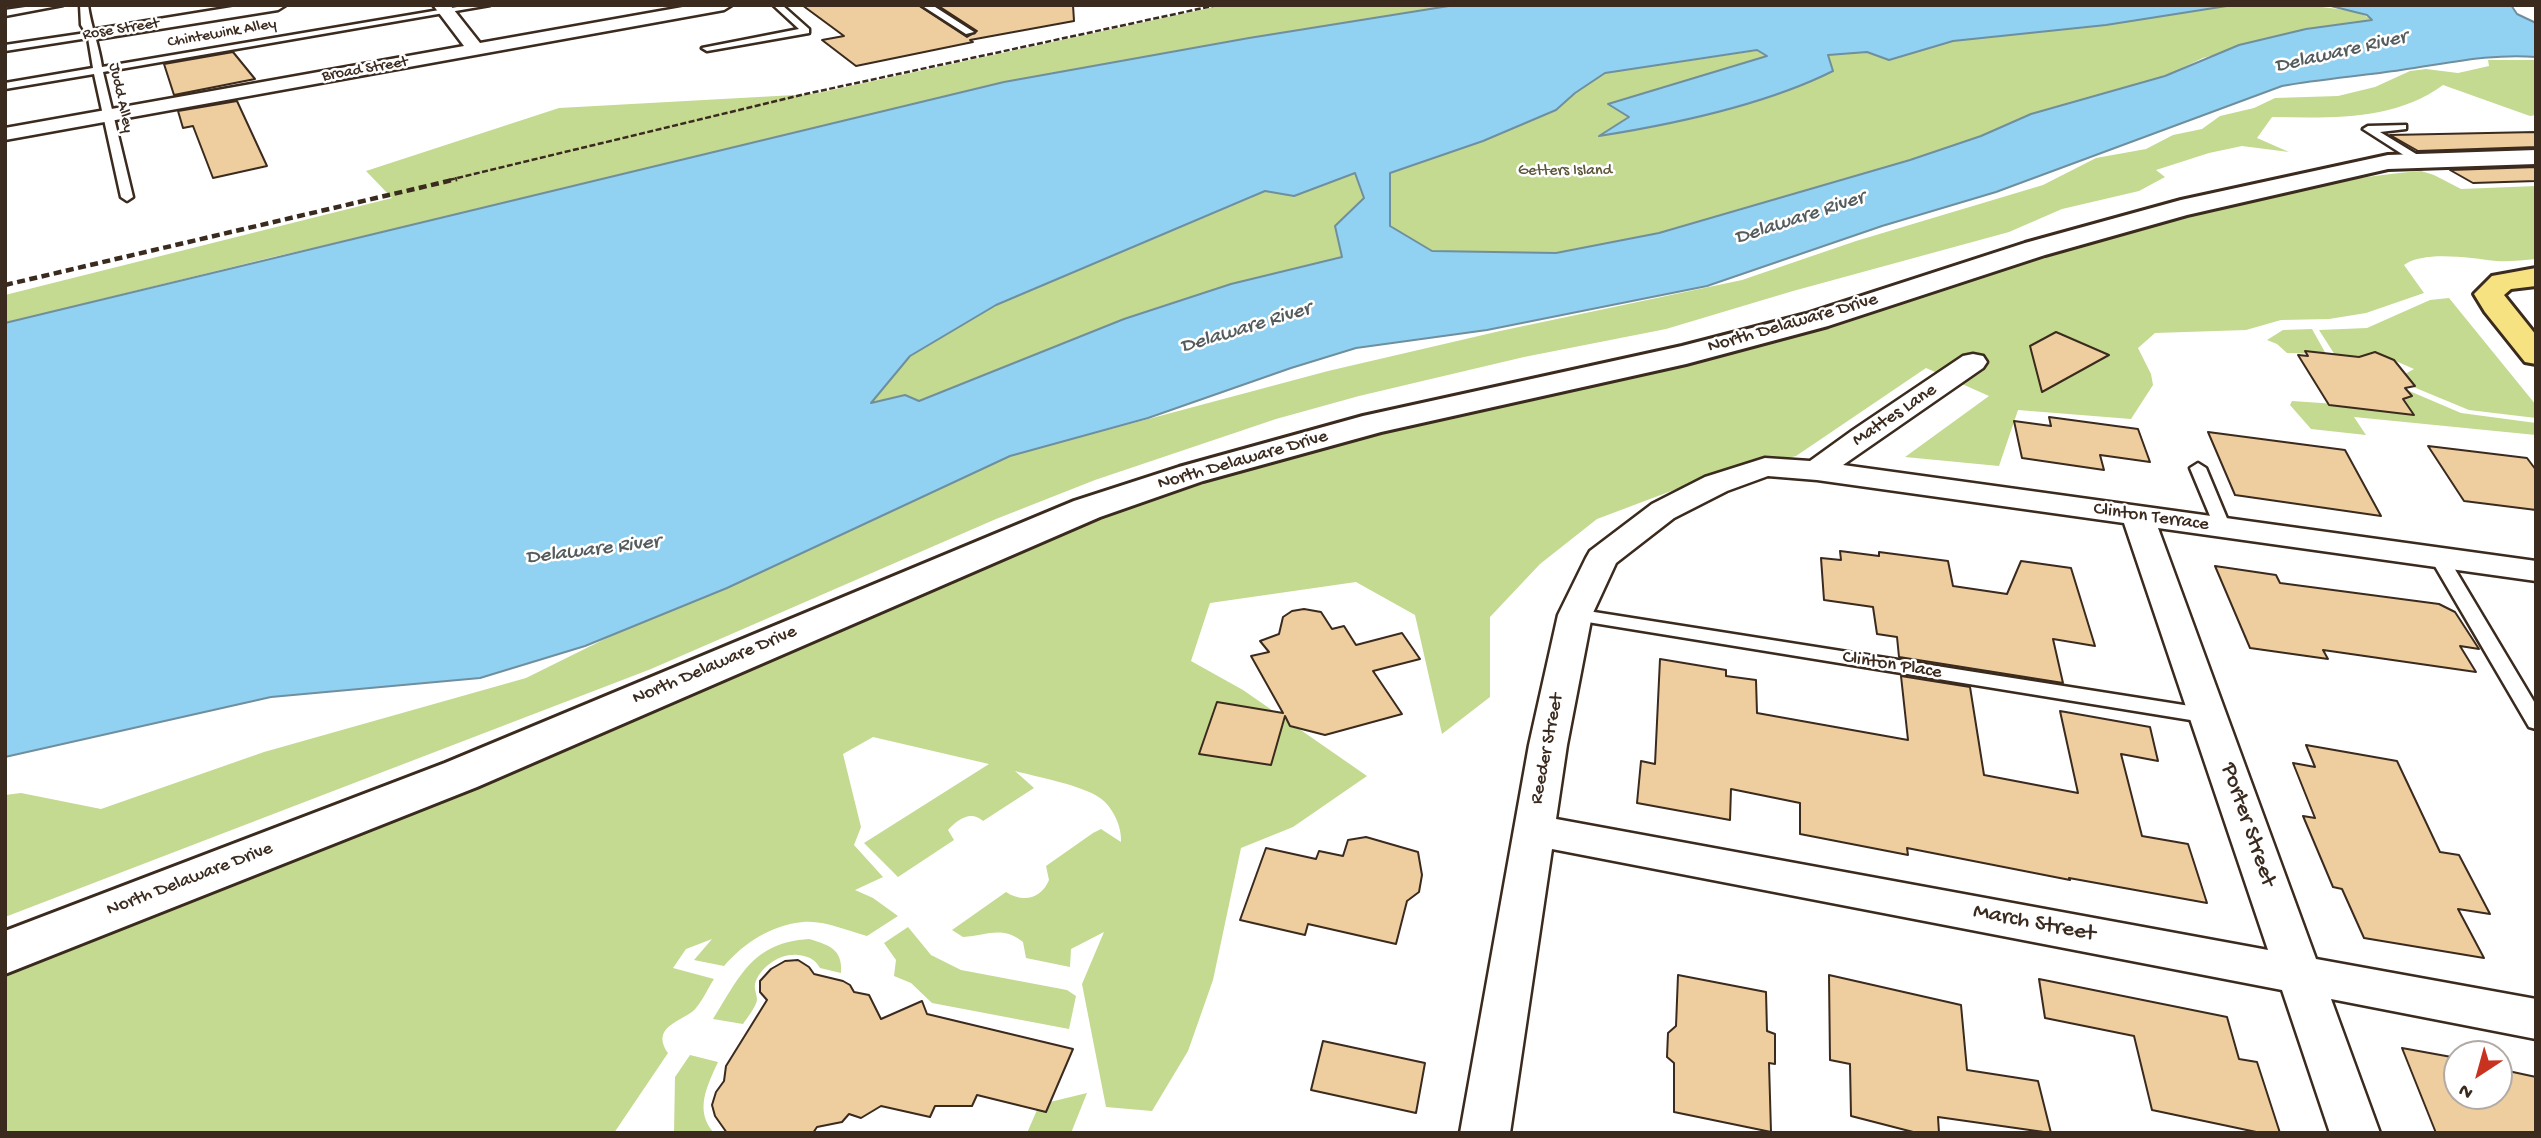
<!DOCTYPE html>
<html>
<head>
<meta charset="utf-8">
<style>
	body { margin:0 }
	#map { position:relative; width:2541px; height:1138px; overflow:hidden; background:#fff; font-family:"Gochi Hand",sans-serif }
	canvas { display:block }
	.frame { position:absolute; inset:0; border:7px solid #3b2a1e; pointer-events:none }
	.north { position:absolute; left:2443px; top:1040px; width:70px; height:70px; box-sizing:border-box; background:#fff; border:2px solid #b1aaa5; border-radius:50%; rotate:216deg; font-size:19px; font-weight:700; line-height:28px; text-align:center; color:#3b2a1e }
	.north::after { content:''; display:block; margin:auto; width:24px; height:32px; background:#c8321e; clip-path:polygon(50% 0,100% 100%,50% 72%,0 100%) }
</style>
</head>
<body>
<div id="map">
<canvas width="2541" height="1138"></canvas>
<div class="frame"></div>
<div class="north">N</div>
</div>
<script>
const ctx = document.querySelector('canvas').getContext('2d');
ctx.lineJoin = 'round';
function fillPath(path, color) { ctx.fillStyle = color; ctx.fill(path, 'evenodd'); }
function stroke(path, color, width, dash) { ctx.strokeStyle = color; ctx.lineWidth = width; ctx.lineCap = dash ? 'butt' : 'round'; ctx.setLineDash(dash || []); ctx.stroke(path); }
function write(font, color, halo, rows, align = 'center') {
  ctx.font = font + ' "Gochi Hand",sans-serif'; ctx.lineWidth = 5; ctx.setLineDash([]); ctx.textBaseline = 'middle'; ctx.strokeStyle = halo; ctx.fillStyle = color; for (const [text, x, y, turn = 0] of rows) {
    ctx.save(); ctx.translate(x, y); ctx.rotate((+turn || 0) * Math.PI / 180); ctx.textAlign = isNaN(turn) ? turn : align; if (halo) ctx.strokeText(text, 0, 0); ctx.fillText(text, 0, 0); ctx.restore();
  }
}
fillPath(new Path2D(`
	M1223 5H1455L1249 38 273 257 5 323V295L392 198 366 171 559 108 813 94Z
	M2194 5C2229 5 2350 0 2372 20L2306 29 2203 58 2165 76 2031 114 1981 136 1910 160 1659 233 1631 251 1231 284 1124 319 919 401 870 403 910 356 996 305 1251 198 1461 95 1848 37Z
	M2488 60H2536V115L2530 116 2443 85C2395 121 2329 118 2272 117L2257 138 2289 152 2242 146 2209 153 2156 170 2165 177 2139 191 2062 209 2009 232 1793 291 1666 329 1524 357 1359 396 1276 419 1095 480 996 519 651 669 5 917V795L21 793 101 809 264 752 526 678 627 628 727 588 1010 456 1328 371 1500 331 1742 280 1856 241 2043 185 2096 158 2146 149 2173 135 2202 129 2220 116 2254 108 2275 98 2338 96 2375 87 2410 71 2426 69 2458 73 2489 66Z
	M2421 171 2434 175 2461 189 2536 186V259C2523 260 2509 262 2497 261 2471 258 2424 250 2404 265L2424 293 2366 313 2329 319 2281 320 2246 330 2155 333 2138 348 2151 374 2153 385 2131 419 2018 410 1999 466 1905 457 1989 396 1926 368 1796 456 1703 479 1597 519 1540 564 1490 617V697L1442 734 1415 615 1356 582 1210 603 1191 661 1243 690 1367 776 1293 827 1241 848 1213 980 1188 1051 1152 1111 1106 1107 1082 984 1104 932 1071 949 1070 967 1026 958 1023 942C1002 925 986 936 963 937L952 930 1006 892C1023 903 1041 899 1049 880L1046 866 1093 833 1101 829 1121 842C1122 827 1113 807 1100 798 1082 785 1037 777 1015 771L1034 788 983 821C971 810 958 819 948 830L954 840 898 877 864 843 989 764 873 737 843 754 861 827 854 845 883 877 855 890 873 898 898 916 867 936C848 931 824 920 803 922 771 925 744 943 724 966L694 960 712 939 686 949 673 968 714 979C708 988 703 1000 696 1008 686 1021 649 1025 668 1053L614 1133H5V973C230 878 455 784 680 689 833 625 986 557 1143 501 1362 424 1593 396 1815 331 2011 272 2216 188 2421 171Z
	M2449 298 2536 405V418L2469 410 2411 386 2415 385 2405 374 2414 369 2375 352 2359 357 2335 355 2319 330 2367 328 2430 300Z
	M2312 329 2326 354 2287 353 2277 344 2267 340 2283 330Z
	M2407 390 2461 413 2536 423V435L2354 417 2366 435 2311 429 2290 405 2292 401 2409 409 2403 399 2411 396Z
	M908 927 931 955 961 970 1067 990 1076 996 1069 1029 932 1003 911 983 894 976 896 960 884 943Z
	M809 939C829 945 843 949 841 973L820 968C815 959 808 956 798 955 780 953 760 967 755 984 754 990 757 994 757 1000 756 1007 747 1018 743 1024L713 1019C741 975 752 943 809 939Z
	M690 1055 718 1062C707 1086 694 1111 714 1133H674L675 1077Z
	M1087 1093 1071 1133H1027L1037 1110 1046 1112 1050 1102Z`), '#c3da90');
const water = new Path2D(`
	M1455 5H2233L2106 25 1953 41 1889 60 1867 52 1828 55 1833 71C1765 105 1675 124 1599 136L1629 117 1608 104 1767 56 1757 50 1605 73 1575 93 1556 110 1483 141 1390 173V226L1432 251 1556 253 1659 233 1910 160 1981 136 2031 114 2165 76 2239 45 2306 29 2372 20 2367 15 2327 5H2511L2517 14 2536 23V57C2491 53 2445 64 2401 70 2361 76 2321 79 2282 86L1996 192 1882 226 1707 286 1487 330 1356 348 1291 368 1148 418 1010 456 727 588 585 646 480 678 271 697 5 757V323L1004 82 1249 38ZM1355 173 1364 198 1335 226 1342 257 1231 284 1124 319 919 401 905 395 871 403 910 356 996 305 1265 191 1294 196Z`);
fillPath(water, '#91d2f3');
stroke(water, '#6f8f9e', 2);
const building = new Path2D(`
	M802 5H918L967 37 977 31 937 5H1073L1074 21 970 40 973 42 856 66 822 40 844 36Z
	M233 52 255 79 174 95 164 64Z
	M237 101 267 166 213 178 193 126 183 128 178 111Z
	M2536 132V147L2418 151 2390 135Z
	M2536 167V181L2473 183 2450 170Z
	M2056 332 2109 355 2042 392 2030 346Z
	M2305 351 2359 357 2375 352 2394 360 2415 386 2405 388 2412 396 2403 399 2414 415 2329 405 2298 355 2308 356Z
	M2049 417 2138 429 2150 462 2100 455 2104 470 2022 458 2014 421 2051 426Z
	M2208 432 2345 450 2381 516 2235 495Z
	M2428 446 2527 458 2536 470V510L2464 501Z
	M1840 551 1879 556V552L1948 561 1953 586 2007 594 2021 561 2071 568 2095 646 2053 639 2063 683 1899 657 1897 637 1877 634 1873 607 1824 600 1821 558 1841 560Z
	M2215 566 2276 575 2280 583 2439 604 2455 612 2479 649 2460 646 2476 672 2323 650 2328 659 2250 648Z
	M1304 609 1321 612 1332 629 1344 626 1356 645 1402 633 1420 659 1373 671 1402 714 1325 735 1290 726 1285 716 1271 765 1199 754 1217 702 1283 713 1251 656 1269 652 1260 641 1279 634 1283 617 1292 611Z
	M1660 659 1726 670V676L1756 680 1757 713 1908 740 1901 676 1970 687 1984 775 2078 793 2060 711 2150 727 2158 761 2121 754 2142 836 2188 844 2207 903 2069 878 2070 880 1907 848 1908 855 1800 834V803L1731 789 1730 820 1637 803 1641 761 1655 764Z
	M2306 745 2397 761 2440 852 2459 855 2490 914 2458 909 2484 958 2364 938 2342 889 2333 887 2303 816 2315 818 2293 763 2315 767Z
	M1366 837 1418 852 1422 875 1419 892 1407 901 1396 944 1308 924 1305 935 1240 920 1266 848 1316 859 1319 851 1343 856 1348 840Z
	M798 960 809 967 814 974 843 981 850 985 854 992 869 995 881 1019 922 1001 927 1014 1073 1049 1046 1112 977 1095 972 1106H935L930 1117 881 1106 861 1118 849 1114 842 1122 817 1127 813 1133H727L715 1116 712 1105 716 1092 724 1081 726 1066 767 1000 760 992V981L771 969 785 961Z
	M1678 975 1766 992 1767 1031 1775 1034V1064L1769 1063 1771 1132 1674 1112V1063L1667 1057 1668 1033 1676 1026Z
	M1829 975 1961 1005 1967 1070 2038 1081 2051 1133 1938 1117 1939 1133H1917L1851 1116 1850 1064 1830 1060Z
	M2039 979 2227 1017 2239 1059 2257 1062 2280 1133H2261L2152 1110 2134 1036 2045 1018Z
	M1323 1041 1425 1063 1416 1113 1311 1090Z
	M2402 1048 2457 1058V1096H2499V1069L2536 1077V1133H2436Z`);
fillPath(building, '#eecd9f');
stroke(building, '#3b2a1e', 2);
const service = new Path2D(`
	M39 5H63L5 16V10Z
	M80 5H88C91 27 99 45 102 67L469 5H490L103 72 133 197 127 201 121 197 94 74 5 89V83L93 68 88 38 5 51V45L86 33 81 25Z
	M773 5H782L809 29V33L707 51 702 48 799 29Z
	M921 5H932L974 32 966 34Z
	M2406 125V129L2380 132 2421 157V161H2413L2363 129 2368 126Z
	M2198 463 2206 468 2231 528 2229 532 2223 533 2215 528 2190 468Z
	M2438 551 2447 556 2536 705V729L2529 727 2429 556Z
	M1575 609 2209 709 2216 711 2219 716 2216 721 2209 723 1569 619 1566 615Z`);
const minor = new Path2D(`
	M245 5H286L278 10 91 40 82 35 91 30Z
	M433 5H450L480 43 694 5H732L724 10 5 140V128L464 46Z
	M1973 354 1983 356 1987 362 1983 368 1843 465 2536 561V581L2158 528 2316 959 2536 999V1039L2331 999 2380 1133H2330L2282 990 1552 849 1510 1133H1460L1529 745 1558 615 1586 558 1590 551 1652 504 1705 477 1765 458 1810 461 1853 430 1963 356ZM1768 476 1817 480 2124 523 2268 950 1556 819 1567 745 1592 615 1616 563 1674 518 1727 491Z`);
const secondary = new Path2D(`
	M2536 150V164L2388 169 2187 215 2045 255 1828 326 1686 364 1381 432 1203 481 1100 517 477 787 5 974V931L445 763 1074 501 1179 467 1363 416 1682 346 1806 314 2025 243 2181 200 2388 155Z`);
const primary = new Path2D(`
	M2536 268V286L2511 289 2504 295 2536 335V364L2525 362 2485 312 2474 294 2492 276Z`);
stroke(service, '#3b2a1e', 5);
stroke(minor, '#3b2a1e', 5);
stroke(secondary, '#3b2a1e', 6);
stroke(primary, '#3b2a1e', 6);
fillPath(service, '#fff');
fillPath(minor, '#fff');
fillPath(secondary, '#fff');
fillPath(primary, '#f7e281');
stroke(new Path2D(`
	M449 180 801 95 1217 5`), '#3b2a1e', 2.5, [6, 2.5]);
stroke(new Path2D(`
	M5 285 457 179`), '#3b2a1e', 4.5, [8, 4.5]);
write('16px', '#3b2a1e', '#fff', [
	["Rose Street",121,30,-9],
	["Chintewink Alley",222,34,-10],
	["Broad Street",365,70,-10],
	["Judd Alley",120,98,78]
]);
write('16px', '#5d563a', '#fff', [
	["Getters Island",1565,172]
]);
write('19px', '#3b2a1e', '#fff', [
	["North Delaware Drive",1793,324,-16],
	["Mattes Lane",1895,416,-34],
	["North Delaware Drive",1243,461,-16],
	["Clinton Terrace",2151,518,8],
	["North Delaware Drive",715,666,-23],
	["Clinton Place",1892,666,9],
	["Reeder Street",1548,749,-79],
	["North Delaware Drive",190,880,-21]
]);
write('italic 21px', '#555c5e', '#fff', [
	["Delaware River",2341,53,-13],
	["Delaware River",1800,219,-18],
	["Delaware River",1246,329,-17],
	["Delaware River",593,551,-7]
]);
write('23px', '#3b2a1e', '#fff', [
	["Porter Street",2247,825,71],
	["March Street",2034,924,11]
]);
</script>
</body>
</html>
